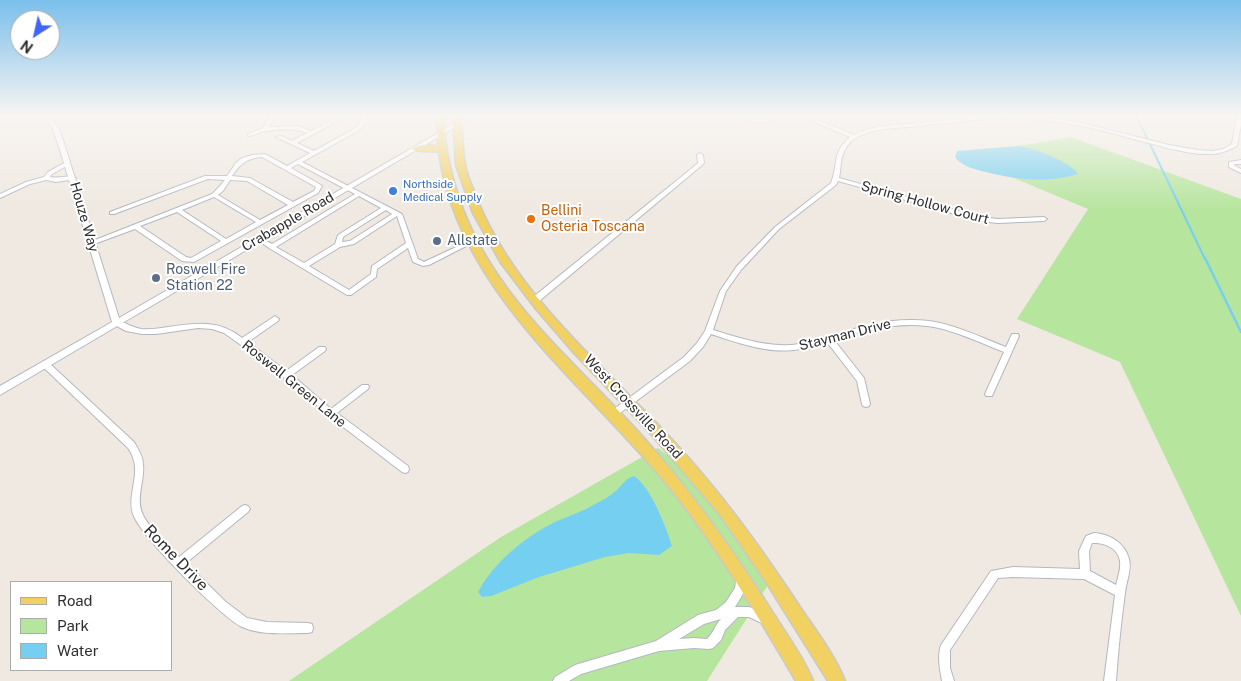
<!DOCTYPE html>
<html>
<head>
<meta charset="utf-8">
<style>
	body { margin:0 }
	#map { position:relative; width:1241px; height:681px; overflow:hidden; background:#efe9e1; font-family:"Public Sans",sans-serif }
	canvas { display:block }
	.legend { position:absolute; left:10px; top:581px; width:162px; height:90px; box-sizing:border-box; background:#fff; border:1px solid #ababab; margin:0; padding:6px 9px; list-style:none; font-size:15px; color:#2e2e2e }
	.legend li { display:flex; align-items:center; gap:10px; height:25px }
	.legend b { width:25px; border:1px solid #ababab }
	.north { position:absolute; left:10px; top:10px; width:50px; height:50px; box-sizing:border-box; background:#fff; border:1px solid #ababab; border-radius:50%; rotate:215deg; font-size:14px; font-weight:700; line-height:20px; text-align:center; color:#2e2e2e }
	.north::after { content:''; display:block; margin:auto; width:18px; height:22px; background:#4264fb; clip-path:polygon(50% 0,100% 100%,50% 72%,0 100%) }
</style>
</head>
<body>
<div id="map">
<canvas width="1241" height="681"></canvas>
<ul class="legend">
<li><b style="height:6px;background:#f2d163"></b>Road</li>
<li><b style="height:14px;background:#b6e59e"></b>Park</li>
<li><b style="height:14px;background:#75cff0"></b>Water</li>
</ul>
<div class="north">N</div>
</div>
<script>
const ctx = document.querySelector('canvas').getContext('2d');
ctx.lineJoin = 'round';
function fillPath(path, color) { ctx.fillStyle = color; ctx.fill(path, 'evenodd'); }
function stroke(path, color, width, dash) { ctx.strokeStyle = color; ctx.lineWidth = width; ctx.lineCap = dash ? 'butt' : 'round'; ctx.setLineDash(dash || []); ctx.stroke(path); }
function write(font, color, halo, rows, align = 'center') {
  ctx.font = font + ' "Public Sans",sans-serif'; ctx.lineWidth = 4; ctx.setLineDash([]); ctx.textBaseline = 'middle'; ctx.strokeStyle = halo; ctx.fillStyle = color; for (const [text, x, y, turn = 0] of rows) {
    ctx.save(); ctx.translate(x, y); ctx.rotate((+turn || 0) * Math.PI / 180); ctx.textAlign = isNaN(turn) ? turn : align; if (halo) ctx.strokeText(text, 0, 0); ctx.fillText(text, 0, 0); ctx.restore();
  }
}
fillPath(new Path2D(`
	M1071 137 1241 199V616L1120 362 1017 319 1088 209 961 156Z
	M658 448 724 498 775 574 707 681H289L501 537Z`), '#b6e59e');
fillPath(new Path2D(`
	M1018 146C1032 147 1071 162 1078 174 1046 183 1018 180 986 172 974 169 963 167 955 157L957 151Z
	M634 476C651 487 666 527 672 546L659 555 629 553 605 557 539 577 491 596 482 597 478 592C494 562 525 537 555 522 569 516 584 511 597 503 604 500 611 495 617 490 623 484 625 479 634 476Z`), '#75cff0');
stroke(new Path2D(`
	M1136 115 1205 259`), '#75cff0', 2);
stroke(new Path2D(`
	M1205 258 1241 332`), '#75cff0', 2.5);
const minor = new Path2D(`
	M270 115H276L269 127 299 126 311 131 342 115H349L297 143 314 151 352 130 359 124 362 115H368L364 125 356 132 302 162 402 214 418 259 424 262 469 241 471 240 474 242 429 265 423 266 413 262 408 248 377 269 376 277 351 295H347L269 248 256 239 259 237 272 244 355 194 298 164 291 168 321 185 322 186 318 193 194 262 182 261 135 229 94 244H90L89 243 90 242 212 194 218 188 225 180 208 179 114 214H110V212L205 176H227L236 163 242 158 252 155 265 154 287 166 310 153 276 137 281 136 292 141 307 133C295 128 280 129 267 131 261 131 255 136 248 136V134L263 128ZM262 157 316 187 314 191 293 202 250 178 232 176C240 164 247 158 262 157ZM230 180 247 181 288 205 260 220 218 195 223 191ZM359 196 381 208 338 235 335 244 304 263 276 247ZM214 197 256 222 226 239 182 210ZM386 210 392 214 350 241 342 242 343 237ZM177 212 221 241 191 258 186 257 140 226ZM397 216 406 243 372 266 371 274 349 290 309 266 340 247 354 244Z
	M735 115C744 115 751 119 760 120 767 120 772 115 780 115 767 127 750 123 735 115Z
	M1013 115 1052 118 1078 122 1169 145 1198 150 1213 151 1223 149 1232 144 1237 115H1241V125L1237 146C1229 150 1221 154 1212 154 1187 155 1161 146 1137 140 1106 131 1074 123 1041 120 1000 116 960 122 919 126 897 129 854 126 844 152 840 160 841 169 839 178L980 217 998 219 1044 217 1047 219 1044 221 998 223 980 221 838 181 836 185 779 229 741 270 726 291 713 330C740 338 771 349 799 344 811 342 822 338 833 335 859 327 887 319 915 320 947 320 977 336 1006 347L1012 334H1018L1019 336 992 396H986L985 394 1004 352C984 344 964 335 943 329 906 319 869 329 834 340L864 378 870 404 869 406 866 407 863 406 862 404 857 381 827 342C818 344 809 348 800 349 771 355 738 343 711 334L703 347 690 361 616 416 613 417 610 416 609 414 610 412 684 357 697 343 705 331 720 291 737 266 775 227 831 183C839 163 831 154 850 137L814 122V120H818L854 135C873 124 898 125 919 123 950 120 981 115 1013 115Z
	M700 153 703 155 704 163 701 166 538 302H532L531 300 532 298 697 164 698 163 697 155Z
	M1241 160V164H1234L1235 166 1241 169V173L1229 167V162Z
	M68 161 70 162V164L52 174 50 177C58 179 69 174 76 178L75 179 56 182 46 180 30 184 0 198V194L26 182 44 177 48 172Z
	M275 316 279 319 278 321 248 342 286 371 319 347H325L326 349 325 351 292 375 331 409 362 385H368L369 387 368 389 337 413 408 466 409 469 408 472 405 473 402 472 338 423 265 362 224 333 212 329 198 328 156 334H142L126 331 113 324 112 322 116 319C125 323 132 327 141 329 150 330 160 328 168 327 196 323 219 319 242 338Z
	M45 361 48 362 134 442C138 449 143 456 143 464 145 480 135 499 143 515 149 528 169 546 179 557L242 506 245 505 248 506 250 509 248 512 186 563 226 602 247 618 267 622 308 623 312 624 313 628 312 632 308 633C286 633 260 636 240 626 219 614 140 536 133 514 127 495 140 476 133 458 132 454 130 451 128 448L42 366 41 364 42 362Z
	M1094 533C1110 534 1125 543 1129 559 1132 570 1126 582 1125 593 1121 622 1118 652 1116 681H1104L1115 595 1084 579 1013 577 998 578 950 650V668L954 681H942C940 670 937 656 941 645L991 571 1013 567 1080 569 1079 551 1086 536ZM1092 543C1104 542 1118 548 1120 561 1121 569 1118 577 1116 585L1090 571 1089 551Z
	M741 574 745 576C749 587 741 597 735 607H749L770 616 771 620 770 624 766 625 749 617H738L725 630 721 640 713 648 709 649 694 648 659 651 581 674 569 681H553L555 677 575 665 656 641 698 615 716 610 726 602 735 588 737 576ZM721 619C715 625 714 632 707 639L694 638 679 639 704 624Z`);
const tertiary = new Path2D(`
	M44 115H50L58 127 63 140 119 318 469 115H476L0 395V386L112 322 59 147 52 127Z`);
const primary = new Path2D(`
	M437 115H445C443 138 448 160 454 182 484 294 578 362 650 445 697 499 737 556 775 616 788 637 804 658 813 681H796C757 615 718 548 670 488 586 384 458 293 439 152 430 150 418 153 412 149 419 144 430 144 438 147Z
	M453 115H461C462 131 462 148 465 164 466 173 470 181 473 189 508 286 592 355 661 428 715 484 757 542 800 607 816 631 834 654 845 681H828L766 582 721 516 652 435 574 353 536 309 501 263 473 213 456 165Z`);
stroke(minor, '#b4b7c1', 2);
stroke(tertiary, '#b4b7c1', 2);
stroke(primary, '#c9c9c9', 3);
fillPath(minor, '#fff');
fillPath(tertiary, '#fff');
fillPath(primary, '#f2d163');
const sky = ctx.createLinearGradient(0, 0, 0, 210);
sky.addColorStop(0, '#7abfeb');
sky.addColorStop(0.55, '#f8f5f2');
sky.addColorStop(1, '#f8f5f200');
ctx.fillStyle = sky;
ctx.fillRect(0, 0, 1241, 210);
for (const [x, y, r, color] of [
	[393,191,5,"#3f7fe0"],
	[531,219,5,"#e8710a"],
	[437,241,5,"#5c6f8a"],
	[156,278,5,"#5c6f8a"]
]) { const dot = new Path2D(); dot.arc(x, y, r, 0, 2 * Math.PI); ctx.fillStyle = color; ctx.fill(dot); stroke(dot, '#fff', 2); }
write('11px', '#366cbe', '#fff', [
	["Northside",403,185],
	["Medical Supply",403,198]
], 'left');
write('14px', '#2e2e2e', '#fff', [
	["Spring Hollow Court",925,203,15],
	["Houze Way",84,217,74],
	["Crabapple Road",288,222,-30],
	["Stayman Drive",845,335,-14],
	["Roswell Green Lane",294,384,39],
	["West Crossville Road",633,407,47]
]);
write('14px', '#c56008', '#fff', [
	["Bellini",541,211],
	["Osteria Toscana",541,227]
], 'left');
write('14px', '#4e5e75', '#fff', [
	["Allstate",447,241],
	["Roswell Fire",166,270],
	["Station 22",166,286]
], 'left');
write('16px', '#2e2e2e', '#fff', [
	["Rome Drive",176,558,46]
]);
</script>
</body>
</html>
